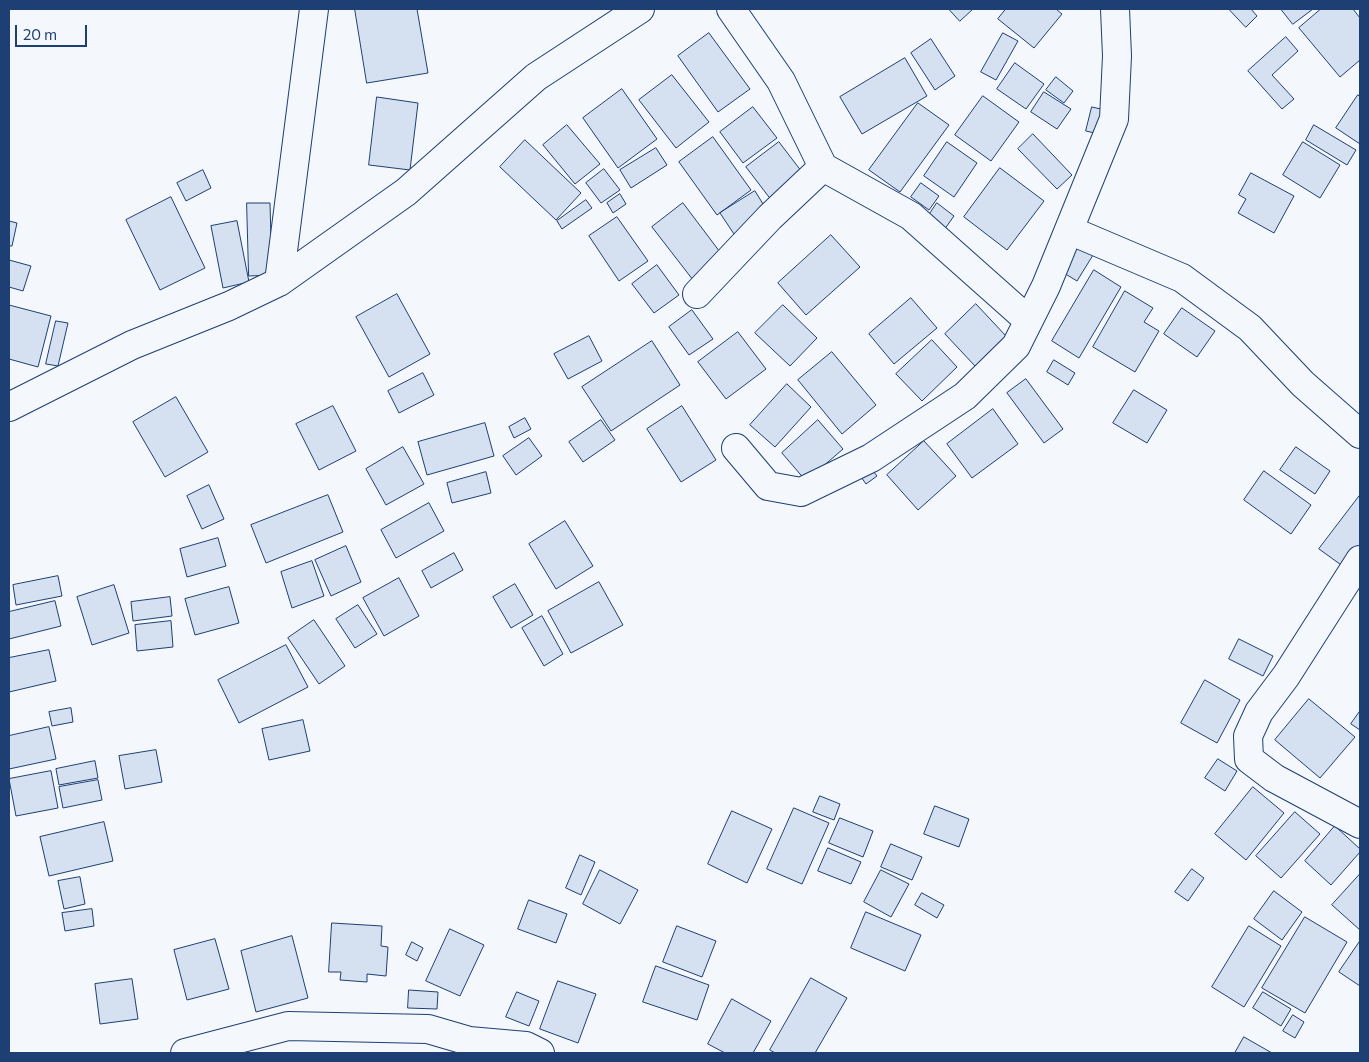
<!DOCTYPE html>
<html>
<head>
<meta charset="utf-8">
<style>
	body { margin:0 }
	#map { position:relative; width:1369px; height:1062px; overflow:hidden; background:#f4f7fb; font-family:Commissioner,sans-serif }
	canvas { display:block }
	.frame { position:absolute; inset:0; border:10px solid #1d3f73; pointer-events:none }
	.scale { position:absolute; left:15px; top:25px; width:72px; height:22px; box-sizing:border-box; border:2px solid #1d3f73; border-top:0; padding-left:6px; font-size:15px; line-height:18px; white-space:nowrap; color:#1d3f73; -webkit-text-stroke:4px #f4f7fb; paint-order:stroke }
</style>
</head>
<body>
<div id="map">
<canvas width="1369" height="1062"></canvas>
<div class="frame"></div>
<div class="scale">20 m</div>
</div>
<script>
const ctx = document.querySelector('canvas').getContext('2d');
ctx.lineJoin = 'round';
function fillPath(path, color) { ctx.fillStyle = color; ctx.fill(path, 'evenodd'); }
function stroke(path, color, width, dash) { ctx.strokeStyle = color; ctx.lineWidth = width; ctx.lineCap = dash ? 'butt' : 'round'; ctx.setLineDash(dash || []); ctx.stroke(path); }
const building = new Path2D(`
	M355 9H417L428 73 367 83Z
	M949 9H973L960 21Z
	M1006 9H1056L1062 14 1034 48 998 19Z
	M1229 9H1251L1257 16 1246 27Z
	M1281 9H1313L1293 24Z
	M1321 9H1353L1360 18V60L1340 77 1299 28Z
	M709 33 750 89 718 112 678 56Z
	M1003 33 1018 41 996 80 981 72Z
	M1286 37 1298 51 1272 75 1294 99 1282 109 1248 71Z
	M931 39 955 76 935 90 911 53Z
	M905 58 927 96 862 134 840 97Z
	M1015 63 1044 84 1026 109 997 89Z
	M672 75 709 122 676 148 639 100Z
	M1056 77 1073 91 1064 103 1046 90Z
	M622 89 657 139 618 168 583 118Z
	M1044 92 1071 109 1057 129 1031 112Z
	M1358 95 1360 97V144L1336 128Z
	M983 96 1019 122 991 161 955 135Z
	M377 97 418 103 410 170 369 165Z
	M918 103 949 125 900 192 869 170Z
	M753 107 777 138 743 163 720 132Z
	M1092 107 1105 110 1099 134 1086 131Z
	M567 125 600 164 575 184 543 145Z
	M1314 125 1356 150 1347 165 1306 140Z
	M1033 134 1072 175 1057 189 1018 149Z
	M713 137 751 190 717 215 679 162Z
	M525 140 581 193 556 220 500 167Z
	M779 142 805 176 772 201 746 167Z
	M947 142 977 163 954 197 924 176Z
	M1303 142 1340 165 1320 198 1283 175Z
	M656 148 667 165 631 188 620 170Z
	M1000 168 1044 201 1007 250 964 217Z
	M604 169 620 190 601 203 586 183Z
	M203 170 211 188 186 201 177 183Z
	M1251 173 1294 196 1274 233 1238 213 1246 199 1239 195Z
	M921 183 939 196 929 210 911 197Z
	M755 191 768 212 734 234 720 213Z
	M620 194 626 204 613 213 607 203Z
	M171 197 205 268 160 290 126 220Z
	M586 200 592 208 562 229 557 221Z
	M247 203H270L272 275 249 276Z
	M683 203 723 256 693 280 652 227Z
	M937 203 954 216 944 230 927 218Z
	M617 217 648 261 619 281 589 236Z
	M9 221 17 223 12 246H9Z
	M237 221 249 282 223 288 211 226Z
	M831 235 860 267 806 315 778 283Z
	M1080 236 1098 247 1077 281 1059 270Z
	M9 260 31 266 23 291 9 287Z
	M657 265 679 295 654 313 632 284Z
	M1094 270 1121 287 1079 358 1052 341Z
	M1125 291 1153 308 1144 322 1159 331 1135 372 1093 347Z
	M397 294 430 354 389 377 356 317Z
	M911 298 937 328 894 364 869 334Z
	M976 304 1006 336 975 366 945 334Z
	M9 305 51 316 38 367 9 359Z
	M783 305 817 338 790 366 755 333Z
	M1182 308 1215 331 1197 357 1164 334Z
	M692 310 713 339 689 355 669 327Z
	M56 321 68 323 58 366 46 364Z
	M738 332 766 369 726 399 698 362Z
	M589 336 602 361 568 379 554 354Z
	M932 340 957 367 922 401 896 374Z
	M652 341 680 385 611 431 582 387Z
	M832 352 876 405 842 434 798 380Z
	M1054 360 1075 373 1068 385 1047 372Z
	M423 373 434 395 399 413 388 391Z
	M1026 379 1063 429 1044 443 1007 393Z
	M787 384 811 407 775 447 750 425Z
	M1134 390 1167 410 1147 443 1113 423Z
	M176 397 208 452 165 477 133 422Z
	M333 406 356 451 319 470 296 424Z
	M682 406 716 460 681 482 647 429Z
	M993 409 1018 444 972 478 947 444Z
	M525 418 531 429 514 438 509 427Z
	M601 420 615 440 583 462 569 442Z
	M818 420 843 449 806 481 782 453Z
	M485 423 494 456 427 475 418 442Z
	M529 438 542 456 516 475 503 456Z
	M924 441 956 476 918 510 887 475Z
	M403 447 424 484 386 505 366 469Z
	M1296 447 1330 471 1315 494 1280 470Z
	M869 466 877 476 866 484 859 474Z
	M1264 471 1311 505 1291 534 1244 500Z
	M486 472 491 493 452 503 447 483Z
	M209 485 224 519 202 529 187 496Z
	M328 495 343 532 266 563 251 525Z
	M1360 495V546L1344 567 1319 549Z
	M429 503 444 531 396 558 381 530Z
	M565 521 593 566 556 589 529 544Z
	M218 538 226 566 187 577 180 549Z
	M346 546 361 582 331 596 315 560Z
	M454 553 463 570 431 588 422 571Z
	M312 561 324 596 292 608 281 572Z
	M58 576 62 596 16 605 13 585Z
	M399 578 419 616 384 636 363 598Z
	M599 582 623 625 571 653 548 611Z
	M515 584 533 615 511 628 493 597Z
	M114 585 129 633 92 645 77 597Z
	M229 587 239 623 195 635 185 599Z
	M170 597 172 616 133 621 131 602Z
	M55 601 61 626 9 639V612Z
	M358 605 377 634 355 648 336 619Z
	M542 616 563 654 544 666 522 628Z
	M314 620 345 666 319 684 288 638Z
	M171 621 173 647 137 651 135 625Z
	M1239 639 1273 656 1263 676 1229 659Z
	M286 645 308 687 239 723 218 680Z
	M49 650 56 681 9 692V658Z
	M1205 680 1240 700 1217 743 1181 723Z
	M1309 699 1355 737 1320 778 1275 740Z
	M71 708 73 722 52 726 49 712Z
	M1360 711V730L1351 724Z
	M303 720 310 751 269 760 262 729Z
	M49 727 56 759 9 769V736Z
	M156 750 162 782 125 789 119 756Z
	M1218 759 1237 771 1225 791 1205 778Z
	M95 761 98 778 59 785 56 769Z
	M51 771 58 808 16 816 9 779Z
	M98 780 102 800 63 808 59 787Z
	M1253 787 1284 813 1246 860 1215 834Z
	M820 796 840 804 834 820 813 812Z
	M935 806 969 819 959 847 924 834Z
	M794 808 829 823 802 884 767 869Z
	M732 811 772 829 747 883 708 864Z
	M1295 812 1320 834 1281 878 1256 856Z
	M840 818 873 831 863 857 829 843Z
	M104 822 113 861 49 876 40 837Z
	M1335 826 1360 849V852L1331 885 1305 861Z
	M891 844 922 857 912 880 881 867Z
	M828 848 861 862 851 884 818 871Z
	M580 855 595 862 581 895 566 888Z
	M1192 869 1204 878 1188 901 1175 892Z
	M600 870 638 890 620 924 583 904Z
	M881 870 909 884 891 917 864 902Z
	M1360 874V930L1332 905Z
	M80 877 85 904 64 909 58 881Z
	M1274 891 1302 912 1282 940 1254 919Z
	M922 893 944 905 937 918 915 905Z
	M529 900 567 914 556 943 518 929Z
	M92 909 94 926 65 931 62 913Z
	M866 912 921 935 905 971 851 948Z
	M1305 917 1347 942 1305 1013 1262 988Z
	M332 923 382 926 381 946 388 947 386 976 367 974V982L340 980 341 972H329Z
	M677 926 716 941 702 977 663 962Z
	M1249 926 1281 946 1244 1007 1212 987Z
	M450 929 484 945 460 996 426 981Z
	M292 936 308 998 256 1012 241 951Z
	M215 939 229 989 187 1000 174 950Z
	M1360 941V986L1339 972Z
	M412 942 423 948 417 961 406 955Z
	M656 966 709 985 697 1020 643 1002Z
	M811 978 847 998 815 1053H775L770 1050Z
	M132 979 138 1019 100 1024 95 984Z
	M558 981 596 994 578 1043 540 1029Z
	M409 990 438 992 437 1009 408 1008Z
	M517 992 539 1001 529 1026 506 1017Z
	M1263 992 1291 1009 1281 1026 1253 1008Z
	M732 999 771 1021 753 1053H725L708 1044Z
	M1293 1015 1304 1022 1295 1038 1283 1031Z
	M1244 1037 1272 1053H1235Z`);
fillPath(building, '#d5e0f0');
stroke(building, '#1d3f73', 1);
const minor = new Path2D(`
	M731 9 781 81 823 167 911 216 1028 320
	M1069 230 1182 278 1250 328 1303 384 1360 434
	M279 282 314 9
	M697 294 770 217 823 167
	M9 407 132 345 229 306 279 282 406 192 536 77 640 9
	M736 448 768 486 801 492 871 458 965 396 1016 346 1046 286 1114 119 1117 56 1115 9
	M1360 560 1286 676 1259 712 1248 736 1249 759 1274 778 1360 824
	M185 1053 288 1026 428 1029 469 1041 526 1046 540 1053`);
stroke(minor, '#1d3f73', 30);
stroke(minor, '#f4f7fb', 28);
</script>
</body>
</html>
